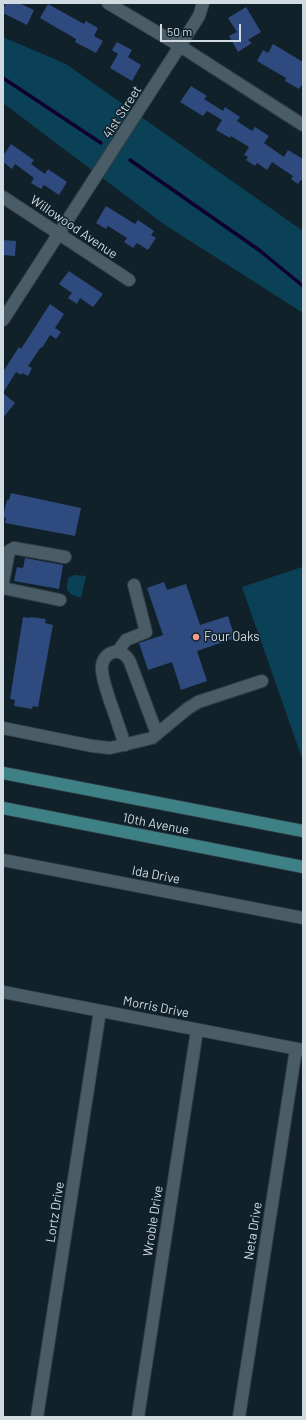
<!DOCTYPE html>
<html>
<head>
<meta charset="utf-8">
<style>
	body { margin:0 }
	#map { position:relative; width:306px; height:1420px; overflow:hidden; background:#102129; font-family:Barlow,sans-serif }
	canvas { display:block }
	.frame { position:absolute; inset:0; border:4px solid #d0dbe1; pointer-events:none }
	.scale { position:absolute; left:160px; top:24px; width:81px; height:18px; box-sizing:border-box; border:2px solid #d0dbe1; border-top:0; padding-left:5px; font-size:12px; line-height:14px; white-space:nowrap; color:#d0dbe1; -webkit-text-stroke:3px #102129; paint-order:stroke }
</style>
</head>
<body>
<div id="map">
<canvas width="306" height="1420"></canvas>
<div class="frame"></div>
<div class="scale">50 m</div>
</div>
<script>
const ctx = document.querySelector('canvas').getContext('2d');
ctx.lineJoin = 'round';
function fillPath(path, color) { ctx.fillStyle = color; ctx.fill(path, 'evenodd'); }
function stroke(path, color, width, dash) { ctx.strokeStyle = color; ctx.lineWidth = width; ctx.lineCap = dash ? 'butt' : 'round'; ctx.setLineDash(dash || []); ctx.stroke(path); }
function write(font, color, halo, rows, align = 'center') {
  ctx.font = font + ' Barlow,sans-serif'; ctx.lineWidth = 3; ctx.setLineDash([]); ctx.textBaseline = 'middle'; ctx.strokeStyle = halo; ctx.fillStyle = color; for (const [text, x, y, turn = 0] of rows) {
    ctx.save(); ctx.translate(x, y); ctx.rotate((+turn || 0) * Math.PI / 180); ctx.textAlign = isNaN(turn) ? turn : align; if (halo) ctx.strokeText(text, 0, 0); ctx.fillText(text, 0, 0); ctx.restore();
  }
}
fillPath(new Path2D(`
	M3 37 66 64 303 231V313L162 223 3 103Z
	M302 567 303 569V761L242 587Z
	M75 575 86 576 81 598C68 594 64 591 69 577Z`), '#0a4157');
stroke(new Path2D(`
	M3 78 101 143
	M130 160 259 250 303 286`), '#10002c', 3.5);
fillPath(new Path2D(`
	M6 3H19L34 10 27 25 3 13V9Z
	M48 4 84 24 86 21 98 28 94 36 103 41 96 53 75 42 76 39 40 18Z
	M246 7 261 32 248 40 252 43 238 52 229 36 237 32 228 18Z
	M117 42 132 50 128 57 141 65 132 81 110 68 118 54 112 50Z
	M273 44 303 62V83L299 89 285 81 286 78 257 61 263 50 268 53Z
	M191 86 207 96 204 99 223 111 225 107 240 117 237 121 252 131 255 127 269 136 264 143 284 157 288 150 303 159V181L301 180 298 184 291 179 293 176 272 162 267 170 257 163 255 166 246 160 248 157 244 155 249 147 231 136 230 138 216 130 222 120 207 111 203 116 180 102Z
	M11 144 34 160 31 164 45 174 48 169 67 182 59 195 44 185 41 189 31 183 34 178 15 164 12 169 3 162V156Z
	M106 206 135 224 138 220 154 231 151 235 156 238 148 250 137 243 133 248 124 242 127 238 108 226 106 229 96 223Z
	M3 240 16 241 15 256 3 255Z
	M69 271 103 294 93 307 80 298 77 304 68 298 72 293 59 284Z
	M50 304 64 314 55 328 61 332 56 339 50 335 42 348 41 347 28 366 32 368 28 376 22 373 21 375 16 372 3 393 15 403 3 418V372L19 347 21 349Z
	M11 493 81 508 75 536 5 523 6 518 3 517 7 500H9Z
	M25 558 63 565 59 589 14 581 17 567 23 568Z
	M164 582 167 590 186 584 200 625 228 616 235 638 197 651 207 681 181 690 172 662 148 670 139 643 163 635 147 588Z
	M23 617 30 618V617L46 619 45 623 53 625 38 707 33 706 32 709 14 706 15 700 10 699Z`), '#2f4a7e');
const minor = new Path2D(`
	M108 3 180 46 303 125
	M3 197 129 280
	M3 320 180 46 199 16 203 3
	M3 582 9 551 14 548 65 557
	M3 588 60 600
	M118 651 126 640 146 632 134 585
	M3 728 92 746 110 748 152 738 187 709 198 702 262 681
	M125 745C120 730 115 715 110 701 107 691 103 681 102 671 100 652 121 644 130 662L157 734
	M3 860 303 918
	M3 992 303 1050
	M37 1417 100 1011
	M138 1417 197 1030
	M239 1417 296 1049`);
const major = new Path2D(`
	M3 773 303 831
	M3 808 303 867`);
stroke(minor, '#323c44', 14);
stroke(major, '#323c44', 14);
stroke(minor, '#4a5d67', 12);
stroke(major, '#3d8086', 12);
for (const [x, y, r, color] of [
	[196,637,4,"#f49d8b"]
]) { const dot = new Path2D(); dot.arc(x, y, r, 0, 2 * Math.PI); ctx.fillStyle = color; ctx.fill(dot); stroke(dot, '#102129', 1.5); }
write('13px', '#d0dbe1', '#102129', [
	["41st Street",122,112,-57],
	["Willowood Avenue",74,227,34],
	["10th Avenue",156,824,11],
	["Ida Drive",156,875,11],
	["Morris Drive",156,1007,11],
	["Lortz Drive",55,1212,-81],
	["Wroble Drive",153,1221,-81],
	["Neta Drive",253,1231,-81]
]);
write('13px', '#d0dbe1', '#102129', [
	["Four Oaks",204,637]
], 'left');
</script>
</body>
</html>
